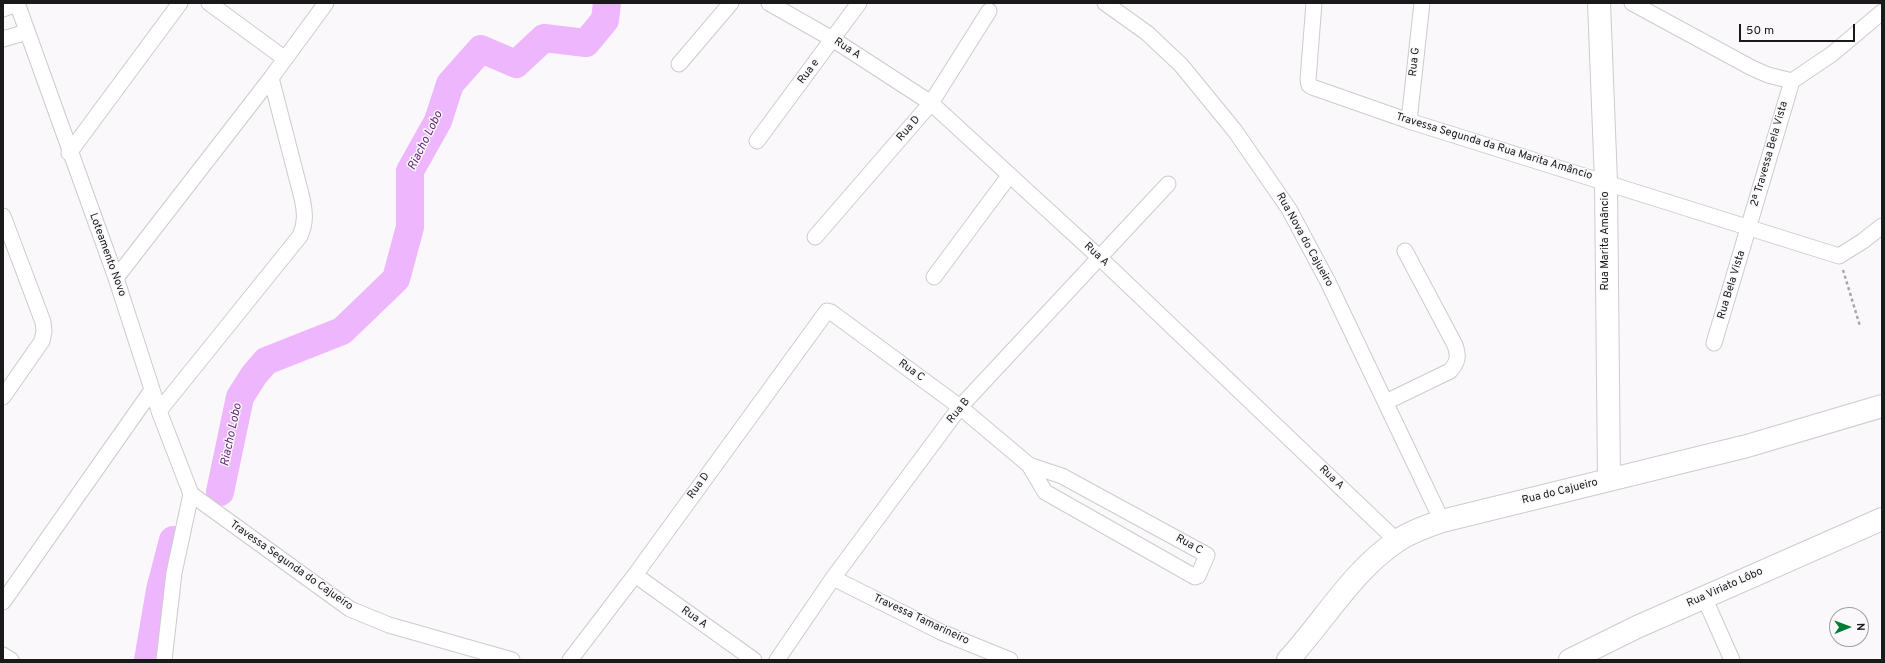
<!DOCTYPE html>
<html>
<head>
<meta charset="utf-8">
<style>
	body { margin:0 }
	#map { position:relative; width:1885px; height:663px; overflow:hidden; background:#faf8fb; font-family:Overpass,sans-serif }
	canvas { display:block }
	.frame { position:absolute; inset:0; border:4px solid #1a1a1b; pointer-events:none }
	.north { position:absolute; left:1829px; top:607px; width:40px; height:40px; box-sizing:border-box; background:#faf8fb; border:1px solid #a09fa1; border-radius:50%; rotate:89deg; font-size:11px; font-weight:700; line-height:16px; text-align:center; color:#1a1a1b }
	.north::after { content:''; display:block; margin:auto; width:14px; height:18px; background:#007c34; clip-path:polygon(50% 0,100% 100%,50% 72%,0 100%) }
	.scale { position:absolute; left:1739px; top:24px; width:116px; height:18px; box-sizing:border-box; border:2px solid #1a1a1b; border-top:0; padding-left:5px; font-size:12px; line-height:14px; white-space:nowrap; color:#1a1a1b; -webkit-text-stroke:3px #faf8fb; paint-order:stroke }
</style>
</head>
<body>
<div id="map">
<canvas width="1885" height="663"></canvas>
<div class="frame"></div>
<div class="north">N</div>
<div class="scale">50 m</div>
</div>
<script>
const ctx = document.querySelector('canvas').getContext('2d');
ctx.lineJoin = 'round';
function stroke(path, color, width, dash) { ctx.strokeStyle = color; ctx.lineWidth = width; ctx.lineCap = dash ? 'butt' : 'round'; ctx.setLineDash(dash || []); ctx.stroke(path); }
function write(font, color, halo, rows, align = 'center') {
  ctx.font = font + ' Overpass,sans-serif'; ctx.lineWidth = 3; ctx.setLineDash([]); ctx.textBaseline = 'middle'; ctx.strokeStyle = halo; ctx.fillStyle = color; for (const [text, x, y, turn = 0] of rows) {
    ctx.save(); ctx.translate(x, y); ctx.rotate((+turn || 0) * Math.PI / 180); ctx.textAlign = isNaN(turn) ? turn : align; if (halo) ctx.strokeText(text, 0, 0); ctx.fillText(text, 0, 0); ctx.restore();
  }
}
stroke(new Path2D(`
	M220 492 240 397 254 375 266 361 342 331 396 279 410 227V171L438 121 450 84 481 49 516 64 544 38 586 43 605 20 607 3
	M148 660 160 590 173 540`), '#edb6fd', 28);
const street = new Path2D(`
	M17 3 116 278 159 411 191 494
	M209 3 284 58
	M769 3 834 40 931 103 1100 258 1397 541
	M1105 3 1147 33 1181 65 1235 131 1289 209 1328 282 1442 521
	M1314 3 1308 80 1309 85 1312 87 1409 121 1839 256 1863 241 1882 226
	M1632 3 1752 68 1768 75 1792 81 1832 54 1882 12
	M3 9 17 4
	M3 39 27 32
	M679 64 731 3
	M1409 121 1422 3
	M757 141 859 3
	M69 153 180 3
	M3 216 43 322 44 331 42 341 3 397
	M815 237 931 103 989 11
	M934 277 1009 176
	M116 278 271 78 326 3
	M1714 343 1792 81
	M1386 402 1450 371C1458 362 1459 356 1455 345L1405 251
	M159 411 300 236C306 223 305 212 302 198L271 78
	M191 494 350 609 389 625 512 660
	M635 575 754 660
	M833 578 941 632 1010 660
	M1704 597 1732 660
	M3 602 152 390
	M3 655 11 660
	M164 660 174 573 191 494
	M570 660 635 575 827 311 831 312 960 407 1029 465 1045 492 1195 577 1198 576 1207 555 1062 476 1029 465
	M777 660 833 578 960 407 1168 184`);
const secondary = new Path2D(`
	M1599 3 1606 182 1609 479
	M1288 660C1324 621 1352 571 1397 541 1410 532 1427 526 1442 521L1747 446 1882 406
	M1570 660 1637 627 1882 519`);
stroke(street, '#cdcbcd', 17);
stroke(secondary, '#cdcbcd', 24);
stroke(new Path2D(`
	M1843 270 1860 326`), '#a7a6a8', 2.5, [3, 3]);
stroke(street, '#fff', 15);
stroke(secondary, '#fff', 22);
write('11px', '#1a1a1b', '#faf8fb', [
	["Rua A",847,49,33],
	["Rua G",1415,62,-84],
	["Rua e",809,72,-53],
	["Rua D",909,129,-49],
	["Travessa Segunda da Rua Marita Amâncio",1494,147,17],
	["2ª Travessa Bela Vista",1770,154,-74],
	["Rua Nova do Cajueiro",1304,240,61],
	["Rua Marita Amâncio",1606,241,-90],
	["Loteamento Novo",107,255,70],
	["Rua A",1096,255,43],
	["Rua Bela Vista",1732,285,-73],
	["Rua C",911,371,36],
	["Rua B",959,411,-51],
	["Rua A",1331,478,44],
	["Rua D",699,486,-54],
	["Rua do Cajueiro",1560,492,-14],
	["Rua C",1189,545,29],
	["Travessa Segunda do Cajueiro",291,566,35],
	["Rua Viriato Lôbo",1725,588,-24],
	["Rua A",694,618,35],
	["Travessa Tamarineiro",921,620,25]
]);
write('italic 12px', '#68287a', '#faf8fb', [
	["Riacho Lobo",426,141,-64],
	["Riacho Lobo",232,435,-78]
]);
</script>
</body>
</html>
